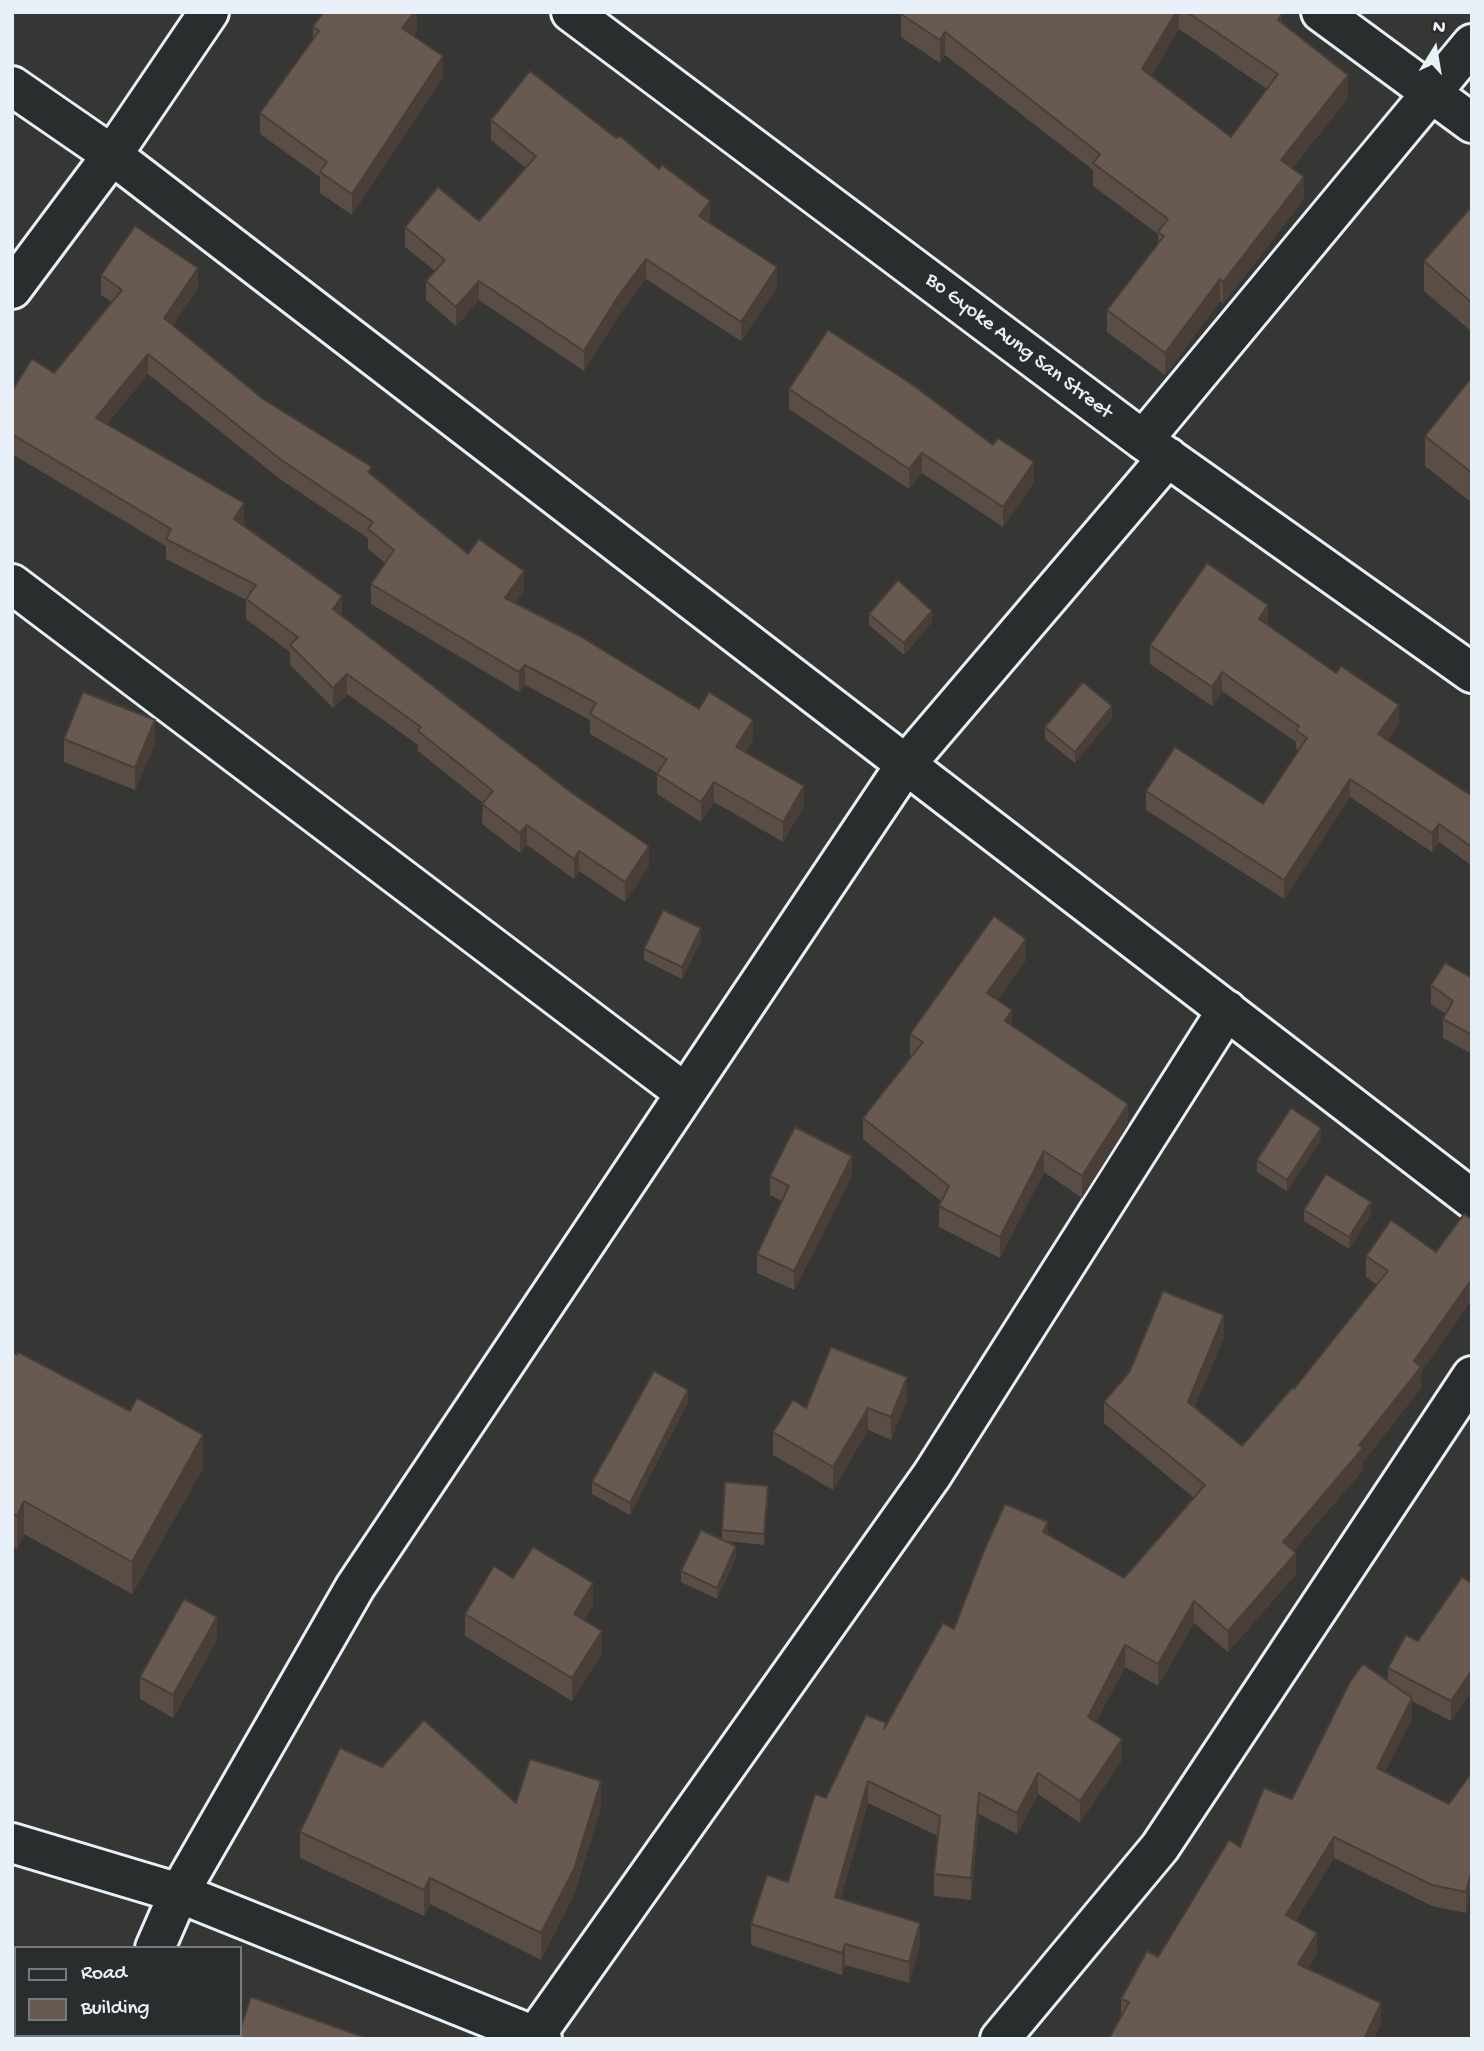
<!DOCTYPE html>
<html>
<head>
<meta charset="utf-8">
<style>
	body { margin:0 }
	#map { position:relative; width:1484px; height:2051px; overflow:hidden; background:#363635; font-family:"Gochi Hand",sans-serif }
	canvas { display:block }
	.frame { position:absolute; inset:0; border:14px solid #e8f1f8; pointer-events:none }
	.legend { position:absolute; left:14px; top:1946px; width:228px; height:91px; box-sizing:border-box; background:#2a2d2e; border:2px solid #767b7f; margin:0; padding:9px 12px; list-style:none; font-size:21px; color:#e8f1f8 }
	.legend li { display:flex; align-items:center; gap:14px; height:35px }
	.legend b { width:35px; border:2px solid #767b7f }
	.north { position:absolute; left:1400px; top:14px; width:70px; height:70px; -webkit-text-stroke:5px #2a2d2e; paint-order:stroke; rotate:11deg; font-size:19px; font-weight:700; line-height:28px; text-align:center; color:#e8f1f8 }
	.north::after { content:''; display:block; margin:auto; width:24px; height:32px; background:#e8f1f8; clip-path:polygon(50% 0,100% 100%,50% 72%,0 100%) }
</style>
</head>
<body>
<div id="map">
<canvas width="1484" height="2051"></canvas>
<div class="frame"></div>
<ul class="legend">
<li><b style="height:9px;background:#2a2d2e"></b>Road</li>
<li><b style="height:19px;background:#685a50"></b>Building</li>
</ul>
<div class="north">N</div>
</div>
<script>
const ctx = document.querySelector('canvas').getContext('2d');
ctx.lineJoin = 'round';
function stroke(path, color, width, dash) { ctx.strokeStyle = color; ctx.lineWidth = width; ctx.lineCap = dash ? 'butt' : 'round'; ctx.setLineDash(dash || []); ctx.stroke(path); }
function fillPath(path, color) { ctx.fillStyle = color; ctx.fill(path, 'evenodd'); }
function write(font, color, halo, rows, align = 'center') {
  ctx.font = font + ' "Gochi Hand",sans-serif'; ctx.lineWidth = 7; ctx.setLineDash([]); ctx.textBaseline = 'middle'; ctx.strokeStyle = halo; ctx.fillStyle = color; for (const [text, x, y, turn = 0] of rows) {
    ctx.save(); ctx.translate(x, y); ctx.rotate((+turn || 0) * Math.PI / 180); ctx.textAlign = isNaN(turn) ? turn : align; if (halo) ctx.strokeText(text, 0, 0); ctx.fillText(text, 0, 0); ctx.restore();
  }
}
const minor = new Path2D(`
	M571 12 1143 440 1472 673
	M1321 12 1472 123
	M12 86 112 155 1472 1199
	M12 289 112 155 209 12
	M1143 440 1472 44
	M12 584 685 1093
	M12 1843 179 1893 542 2039
	M155 1948 179 1893 355 1587 906 764 1168 457
	M535 2036 932 1475 1227 1010
	M115 2039 117 2035
	M1000 2039 1160 1847 1472 1376`);
stroke(minor, '#e8f1f8', 44);
stroke(minor, '#2a2d2e', 38);
fillPath(new Path2D(`
	M417 12V30L413 36 443 77 352 215 320 193V177L260 134V113L313 40V26Z
	M903 12H1281L1282 24 1348 98 1292 168 1304 199 1223 304 1220 301 1165 375 1107 332V310L1158 244V234L1093 186V170L945 55 940 63 901 37V14ZM1179 29 1267 89 1231 137 1151 76Z
	M491 120 710 220 709 222 777 287 741 341 646 279 617 318 584 371 479 300 456 326 426 300V281L435 271 405 247V227L479 221 526 168 491 140Z
	M1472 206V332L1424 291V261Z
	M101 275 198 288 172 325 263 399 372 475 468 554 524 590 515 603 753 740 745 752 804 806 783 842 714 802 701 822 657 794V773L590 734V720L525 685 519 692 371 604V584L385 563 368 549V538L280 479 148 374 107 424 244 523 243 525 342 616 649 866 625 902 579 871 574 879 527 845 520 853 482 824 483 803 418 751V745L347 694 333 708 290 665V652L246 619V600L166 559V546L12 454V391L54 373 112 302 101 295Z
	M1472 377V503L1425 466V436Z
	M789 389 993 445 1034 482 1003 527 922 473 909 489 789 409Z
	M869 614 932 622 904 655 869 625Z
	M1268 624 1399 724 1387 740 1472 796V866L1439 842 1432 852 1350 797 1284 899 1146 810V791L1263 804 1299 750 1296 749V742L1222 691 1212 706 1150 664V645Z
	M1112 718 1075 763 1045 739V727Z
	M64 739 155 743 135 790 64 762Z
	M701 940 682 979 644 960V949Z
	M1026 960 997 1000 1012 1026 1128 1125 1082 1198 1044 1172 1000 1258 939 1227V1206L941 1201 863 1139V1118L912 1056 910 1055V1034Z
	M1472 978V1054L1443 1038V1019L1446 1014 1431 1004V985Z
	M1321 1140 1287 1191 1257 1172V1160Z
	M770 1176H852L794 1290 757 1273V1254L782 1201 770 1195Z
	M1304 1210 1371 1214 1349 1249 1304 1221Z
	M1472 1220V1306L1469 1304 1421 1372V1388L1363 1462V1470L1293 1551 1296 1574 1228 1652 1194 1623 1158 1686 1125 1667 1096 1722 1122 1760 1080 1823 1038 1794 1017 1834 979 1814 971 1900 934 1896V1874L938 1836 868 1803 840 1899 920 1945 909 1983 845 1965 842 1975 751 1945V1924L788 1882 826 1798 886 1726 954 1629 1048 1535 1124 1578 1194 1498 1104 1423V1402L1224 1337 1194 1407 1242 1446 1294 1389 1377 1285 1366 1277V1256L1436 1252Z
	M12 1352 203 1468 132 1594 24 1534 17 1549 12 1547Z
	M907 1399 891 1440 868 1430 833 1490 773 1455V1432L806 1408Z
	M688 1402 630 1515 592 1494V1482Z
	M768 1497 764 1545 726 1541 736 1558 717 1599 681 1582V1571L722 1539V1530Z
	M513 1578 593 1605 584 1620 602 1653 572 1701 465 1636V1614Z
	M1472 1581V1691L1451 1721 1412 1701V1718L1385 1772 1449 1804 1472 1772 1466 1913 1432 1906 1334 1858 1296 1920 1317 1954 1308 1968 1381 2024 1121 2016V1999L1158 1957 1240 1847 1292 1799 1388 1681V1668L1418 1641Z
	M217 1640 173 1718 140 1699V1677Z
	M516 1803 601 1807 574 1895 541 1960 430 1904 424 1916 300 1858V1832Z`), '#594d45');
fillPath(new Path2D(`
	M415 12H417V30L402 50V28Z
	M1176 12H1179V29L1142 91V69Z
	M1282 13V35L1278 20Z
	M945 32V55L940 63V40Z
	M443 56V77L352 215V194Z
	M1348 75V98L1281 182V160Z
	M1304 177V199L1223 304V282Z
	M710 201V220L699 235V216Z
	M646 259V279L617 318 584 371V351L617 298Z
	M777 267V287L741 341V322Z
	M198 268V288L164 338V318Z
	M1220 279V301L1165 375V353Z
	M479 281V300L456 326V307Z
	M148 354V374L96 438V418Z
	M922 453V473L909 489V469Z
	M1034 462V482L1003 527V507Z
	M244 503V523L234 539V519Z
	M524 571V590L505 618V598Z
	M342 596V616L333 609Z
	M1268 605V624L1259 638V619Z
	M932 611V622L904 655V643Z
	M525 665V685L519 692V672Z
	M1222 672V691L1212 706V687Z
	M347 674V694L333 708V688Z
	M1399 705V724L1378 753V734Z
	M1112 706V718L1075 763V752Z
	M155 720V743L135 790V768Z
	M753 720V740L736 767V747Z
	M1350 779V797L1284 899V880Z
	M714 782V802L701 822V802Z
	M804 786V806L783 842V822Z
	M1439 824V842L1432 852V833Z
	M527 825V845L520 853V833Z
	M649 846V866L625 902V882Z
	M579 851V871L574 879V859Z
	M701 928V940L682 979V967Z
	M1026 939V960L987 1015V993Z
	M1012 1010V1031L1005 1021Z
	M1128 1104V1125L1082 1198V1176Z
	M1321 1128V1140L1287 1191V1180Z
	M1044 1151V1172L1000 1258V1237Z
	M852 1156V1176L794 1290V1271Z
	M1371 1202V1214L1349 1249V1237Z
	M1469 1283V1304L1421 1372V1388L1363 1462V1470L1283 1563V1542L1359 1445 1414 1361Z
	M1224 1315V1337L1188 1423V1402Z
	M907 1377V1399L891 1440V1417Z
	M688 1390V1402L630 1515V1503Z
	M868 1408V1430L833 1490V1467Z
	M203 1435V1468L132 1594V1562Z
	M768 1486V1497L764 1545V1534Z
	M24 1501V1534L17 1549V1516Z
	M1048 1522V1544L1043 1532Z
	M736 1546V1558L717 1599V1588Z
	M1296 1553V1574L1228 1652V1631Z
	M593 1583V1605L574 1636V1614Z
	M1194 1601V1623L1158 1686V1664Z
	M217 1617V1640L173 1718V1695Z
	M602 1631V1653L572 1701V1678Z
	M1125 1645V1667L1088 1738V1717Z
	M1472 1670V1691L1451 1721V1701Z
	M1412 1698V1718L1377 1789V1768Z
	M1122 1739V1760L1080 1823V1801Z
	M1038 1773V1794L1017 1834V1813Z
	M601 1781V1807L574 1895 541 1960V1933Z
	M868 1781V1803L835 1919V1897Z
	M979 1793V1814L971 1900V1878Z
	M1334 1837V1858L1286 1936V1915Z
	M1472 1868V1889L1466 1913V1892Z
	M430 1878V1904L424 1916V1890Z
	M920 1923V1945L909 1983V1962Z
	M1317 1933V1954L1298 1984V1964Z
	M845 1944V1965L842 1975V1953Z
	M1381 2003V2024L1374 2039H1364Z`), '#493f38');
const building = new Path2D(`
	M324 12H415L402 28 443 56 352 194 320 172 327 162 260 113 319 31 313 26Z
	M903 12H1176L1142 69 1231 137 1278 74 1187 12H1281L1282 13 1278 20 1348 75 1281 160 1304 177 1223 282 1220 279 1165 353 1107 310 1164 236 1158 232 1168 219 1093 163 1100 154 945 32 940 40 901 14Z
	M530 71 616 138 620 136 659 169 662 165 710 201 699 216 777 267 741 322 646 259 617 298 584 351 479 281 456 307 426 281 445 260 405 227 438 187 479 221 536 156 491 120Z
	M1472 206V303L1424 261Z
	M135 226 198 268 164 318 263 399 372 467 368 472 468 554 479 539 524 571 505 598 580 636 699 709 709 692 753 720 736 747 804 786 783 822 714 782 701 802 657 774 667 759 590 714 596 703 525 665 519 672 371 584 394 550 368 529 373 522 280 459 148 354 96 418 244 503 234 519 342 596 333 609 572 793 649 846 625 882 579 851 574 859 527 825 520 833 482 804 493 791 418 731 421 727 347 674 333 688 290 645 298 637 246 599 256 585 166 539 171 529 12 434V391L32 359 54 373 122 290 101 275Z
	M828 330 910 383 993 445 998 438 1034 462 1003 507 922 453 909 469 789 389Z
	M1472 377V473L1425 436Z
	M1207 563 1268 605 1259 619 1336 673 1341 666 1399 705 1378 734 1472 796V847L1439 824 1432 833 1350 779 1284 880 1146 791 1175 747 1263 804 1307 738 1296 730 1299 726 1222 672 1212 687 1150 645Z
	M898 580 932 611 904 643 869 614Z
	M1083 682 1112 706 1075 752 1045 727Z
	M83 692 155 720 135 768 64 739Z
	M663 910 701 928 682 967 644 949Z
	M994 916 1026 939 987 993 1012 1010 1005 1021 1128 1104 1082 1176 1044 1151 1000 1237 939 1206 949 1186 863 1118 923 1042 910 1034Z
	M1445 963 1472 978V1035L1443 1019 1453 1001 1431 985Z
	M1291 1108 1321 1128 1287 1180 1257 1160Z
	M795 1127 852 1156 794 1271 757 1254 789 1186 770 1176Z
	M1326 1174 1371 1202 1349 1237 1304 1210Z
	M1464 1214 1472 1220V1285L1469 1283 1414 1361 1421 1367 1359 1445 1363 1448 1283 1542 1296 1553 1228 1631 1194 1601 1158 1664 1125 1645 1088 1717 1122 1739 1080 1801 1038 1773 1017 1813 979 1793 971 1878 934 1874 940 1816 868 1781 835 1897 920 1923 909 1962 845 1944 842 1953 751 1924 767 1875 788 1882 815 1794 826 1798 866 1715 886 1723 884 1729 943 1623 954 1629 984 1551 1005 1504 1048 1522 1043 1532 1124 1578 1205 1485 1104 1402 1130 1371 1163 1291 1224 1315 1188 1402 1242 1446 1292 1388 1294 1389 1388 1271 1366 1256 1391 1220 1436 1252Z
	M831 1347 907 1377 891 1417 868 1408 833 1467 773 1432 793 1400 806 1408Z
	M12 1352 17 1355 18 1352 130 1411 137 1398 203 1435 132 1562 24 1501 17 1516 12 1514Z
	M654 1371 688 1390 630 1503 592 1482Z
	M725 1482 768 1486 764 1534 722 1530Z
	M701 1530 736 1546 717 1588 681 1571Z
	M533 1547 593 1583 574 1614 602 1631 572 1678 465 1614 494 1566 513 1578Z
	M1462 1577 1471 1583 1472 1581V1670L1451 1701 1388 1668 1406 1635 1418 1641Z
	M184 1599 217 1617 173 1695 140 1677Z
	M1363 1664 1412 1698 1377 1768 1449 1804 1472 1772V1868L1466 1892 1432 1885 1334 1837 1286 1915 1317 1933 1298 1964 1381 2003 1364 2039H1109L1129 2002 1121 1999 1147 1951 1158 1957 1229 1840 1240 1847 1264 1788 1292 1799 1350 1682Z
	M424 1720 516 1803 530 1759 601 1781 574 1869 541 1933 430 1878 424 1890 300 1832 340 1748 382 1767Z
	M251 1997 369 2039H237L238 2035H240V2030Z`);
fillPath(building, '#685a50');
stroke(building, '#493f38', 2);
write('21px', '#e8f1f8', '#2a2d2e', [
	["Bo Gyoke Aung San Street",1018,347,37]
]);
</script>
</body>
</html>
